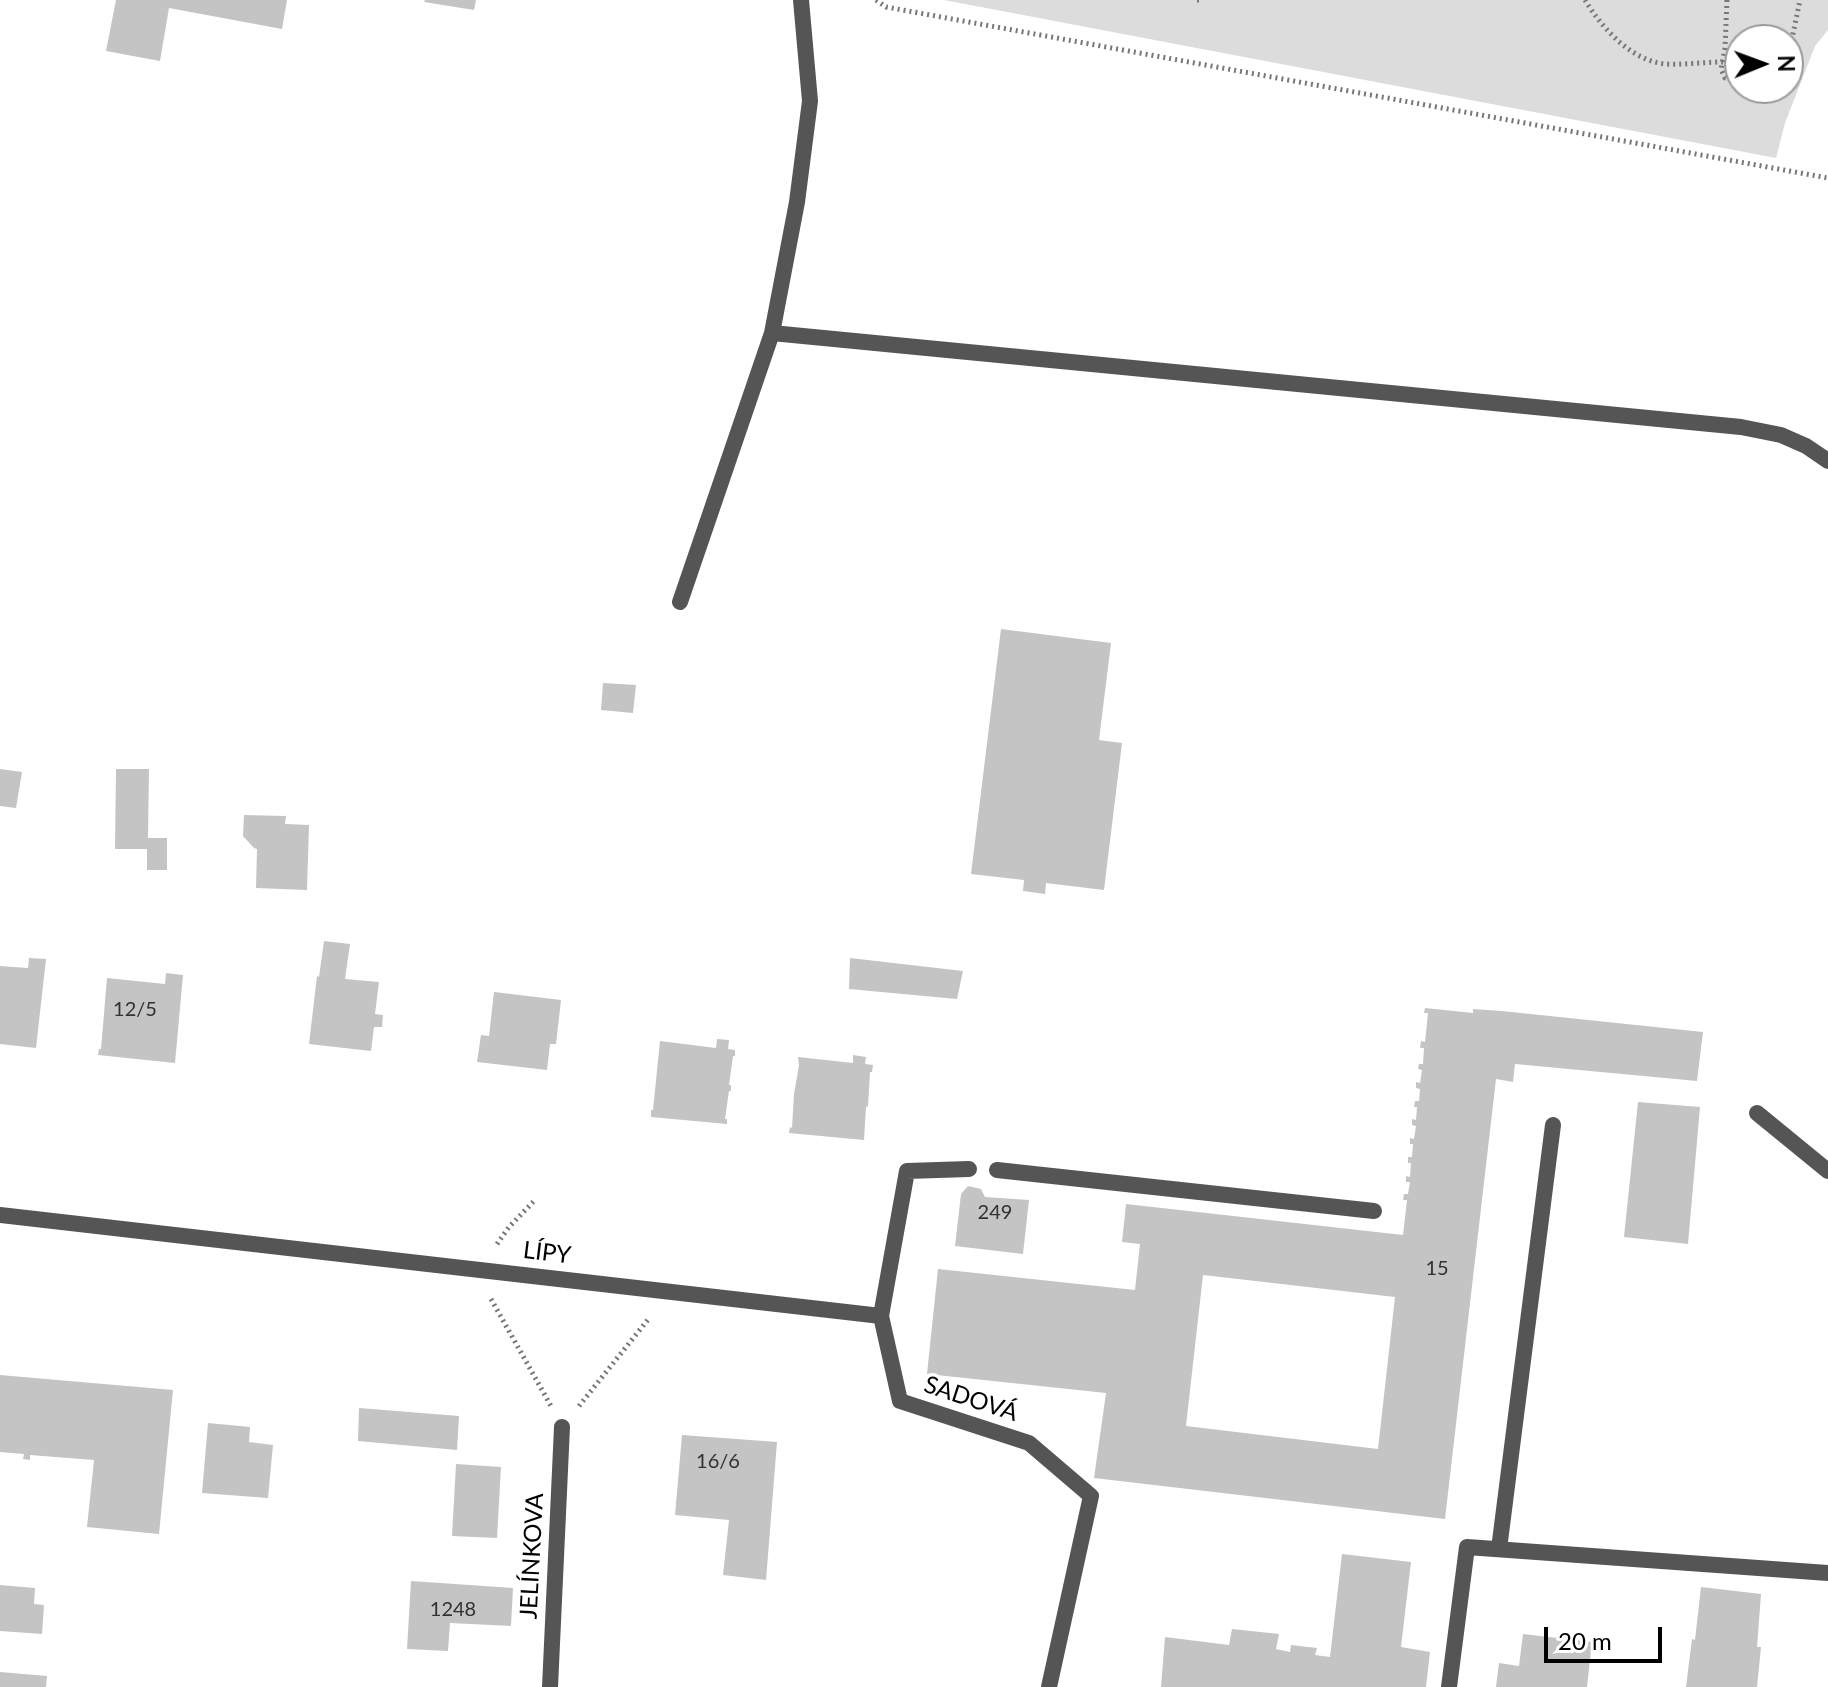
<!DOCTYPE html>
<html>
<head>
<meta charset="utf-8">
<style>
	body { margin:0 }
	#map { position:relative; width:1828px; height:1687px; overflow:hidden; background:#fff; font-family:Lato,sans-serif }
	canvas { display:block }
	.north { position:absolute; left:1724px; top:24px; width:80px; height:80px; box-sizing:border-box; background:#fff; border:2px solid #999; border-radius:50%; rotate:89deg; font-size:22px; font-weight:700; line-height:32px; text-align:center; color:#000 }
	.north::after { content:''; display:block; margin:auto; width:28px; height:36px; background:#000; clip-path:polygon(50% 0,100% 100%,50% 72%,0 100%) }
	.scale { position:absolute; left:1544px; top:1627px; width:118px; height:36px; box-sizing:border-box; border:4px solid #000; border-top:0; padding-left:10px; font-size:24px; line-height:28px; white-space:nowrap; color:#000; -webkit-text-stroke:6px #fff; paint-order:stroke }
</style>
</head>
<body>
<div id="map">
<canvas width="1828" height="1687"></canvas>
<div class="north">N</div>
<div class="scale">20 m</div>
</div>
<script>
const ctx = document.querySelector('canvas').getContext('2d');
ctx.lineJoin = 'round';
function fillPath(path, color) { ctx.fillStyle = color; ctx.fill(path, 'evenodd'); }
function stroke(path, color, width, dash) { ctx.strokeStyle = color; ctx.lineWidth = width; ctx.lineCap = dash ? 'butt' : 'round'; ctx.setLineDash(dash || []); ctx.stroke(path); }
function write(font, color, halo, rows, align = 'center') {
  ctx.font = font + ' Lato,sans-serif'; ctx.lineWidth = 7; ctx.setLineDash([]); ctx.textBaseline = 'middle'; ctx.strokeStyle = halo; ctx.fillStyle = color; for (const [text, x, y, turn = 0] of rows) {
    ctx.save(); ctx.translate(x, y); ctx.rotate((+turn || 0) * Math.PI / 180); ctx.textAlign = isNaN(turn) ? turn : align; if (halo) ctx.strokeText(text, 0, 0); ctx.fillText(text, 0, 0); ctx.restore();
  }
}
fillPath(new Path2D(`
	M944 0H1828V30L1815 46 1785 123 1776 158ZM1740 40H1788V88H1740Z`), '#dcdcdc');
fillPath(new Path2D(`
	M116 0H287L282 29 169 8 160 61 106 51Z
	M425 0H476L474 10 424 2Z
	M1001 629 1111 643 1099 740 1122 743 1104 890 1046 883 1045 894 1023 891 1024 880 971 874Z
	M603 683 636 685 633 713 601 710Z
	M0 769 22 772 16 808 0 806Z
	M116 769H149L148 838H167V870H147V849H115Z
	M244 815 286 816 285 824 309 825 307 890 256 888 257 849 254 848 243 836Z
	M324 941 350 944 345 979 379 982 375 1014 383 1015 382 1027H374L371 1051 309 1044 317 976 319 977Z
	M29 958 46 959 36 1048 0 1044V966L28 968Z
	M850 958 963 971 957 999 849 989Z
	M166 973 183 975 175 1063 98 1055 99 1049H101L107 978 165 984Z
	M494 992 561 1000 556 1044H550L547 1070 477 1062 481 1035 489 1036Z
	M1425 1008 1473 1013V1009L1502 1011 1703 1032 1697 1081 1515 1064 1513 1082 1496 1079 1445 1519 1094 1478 1106 1393 927 1374 938 1269 1135 1290 1140 1244 1122 1242 1126 1204 1403 1235 1407 1200H1403L1404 1194H1408L1410 1182H1406V1176L1410 1177 1411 1163H1408V1157H1412L1413 1144H1410V1138L1414 1139 1416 1126 1412 1125V1119L1416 1120 1417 1107H1414L1415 1101H1419L1420 1089 1416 1088V1082L1420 1083 1422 1070 1418 1069 1419 1064H1423L1424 1048H1420L1421 1041 1425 1042 1428 1013H1424ZM1203 1275 1395 1297 1378 1449 1186 1426Z
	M717 1039 729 1040 728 1049 735 1050V1056H733L729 1085H731V1091H729L725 1119H727V1124L651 1117V1110H653L660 1041 716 1048Z
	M853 1055 866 1057 865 1064 873 1065 872 1072H870L868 1106 866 1107 864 1140 789 1133 790 1127 792 1128 794 1094 799 1065 798 1057 853 1063Z
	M1638 1102 1700 1107 1688 1244 1624 1237Z
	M968 1186 981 1189 985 1197 1029 1200 1023 1254 955 1246 961 1194Z
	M0 1375 173 1390 159 1534 87 1527 94 1460 30 1455V1460L23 1459 24 1454 0 1452Z
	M359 1408 459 1416 457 1450 358 1441Z
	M208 1423 250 1427 249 1442 273 1445 268 1498 202 1493Z
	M682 1435 777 1442 766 1580 723 1575 729 1520 675 1515Z
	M456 1464 501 1467 497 1538 452 1536Z
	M1342 1554 1411 1562 1401 1647 1430 1652 1426 1687H1161L1165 1637 1229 1645 1232 1629 1279 1634 1276 1649 1290 1652 1291 1645 1317 1648 1315 1655 1330 1657Z
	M411 1581 513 1588 511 1626 450 1623 448 1651 407 1649Z
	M0 1585 35 1588 34 1604 44 1605 42 1634 0 1631Z
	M1701 1587 1761 1594 1757 1647H1761L1757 1687H1686L1692 1639 1695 1640Z
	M1523 1634 1592 1642 1587 1687H1496L1499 1663 1519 1666Z
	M0 1672 47 1676 46 1687H0Z`), '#c4c4c4');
stroke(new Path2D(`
	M876 0 886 7 1828 178
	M1197 0H1201
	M1585 0C1602 28 1631 61 1666 64 1685 65 1704 62 1723 62
	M1727 0 1725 48 1721 69 1725 78 1740 80
	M1788 58 1800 0
	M497 1244 509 1227 534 1201
	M491 1299 551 1406
	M579 1406 650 1317`), '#777', 5, [2, 4]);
stroke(new Path2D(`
	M772 333 1741 427 1781 435 1806 446 1828 461
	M680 602 772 333 797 202 810 101 801 0
	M1757 1113 1828 1171
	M997 1170 1374 1211
	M1499 1549 1553 1125
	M1449 1687 1467 1547 1828 1573`), '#555', 16);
stroke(new Path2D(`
	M969 1169 907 1171 881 1316 900 1401 1029 1443 1091 1496 1049 1687
	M0 1215 881 1316
	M550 1687 562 1427`), '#555', 16);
write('20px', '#313131', null, [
	["12/5",135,1010],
	["249",995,1213],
	["15",1437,1269],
	["16/6",718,1462],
	["1248",453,1610]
]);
write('24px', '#000', '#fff', [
	["LÍPY",547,1253,7],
	["SADOVÁ",971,1399,18],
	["JELÍNKOVA",532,1556,-87]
]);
</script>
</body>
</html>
